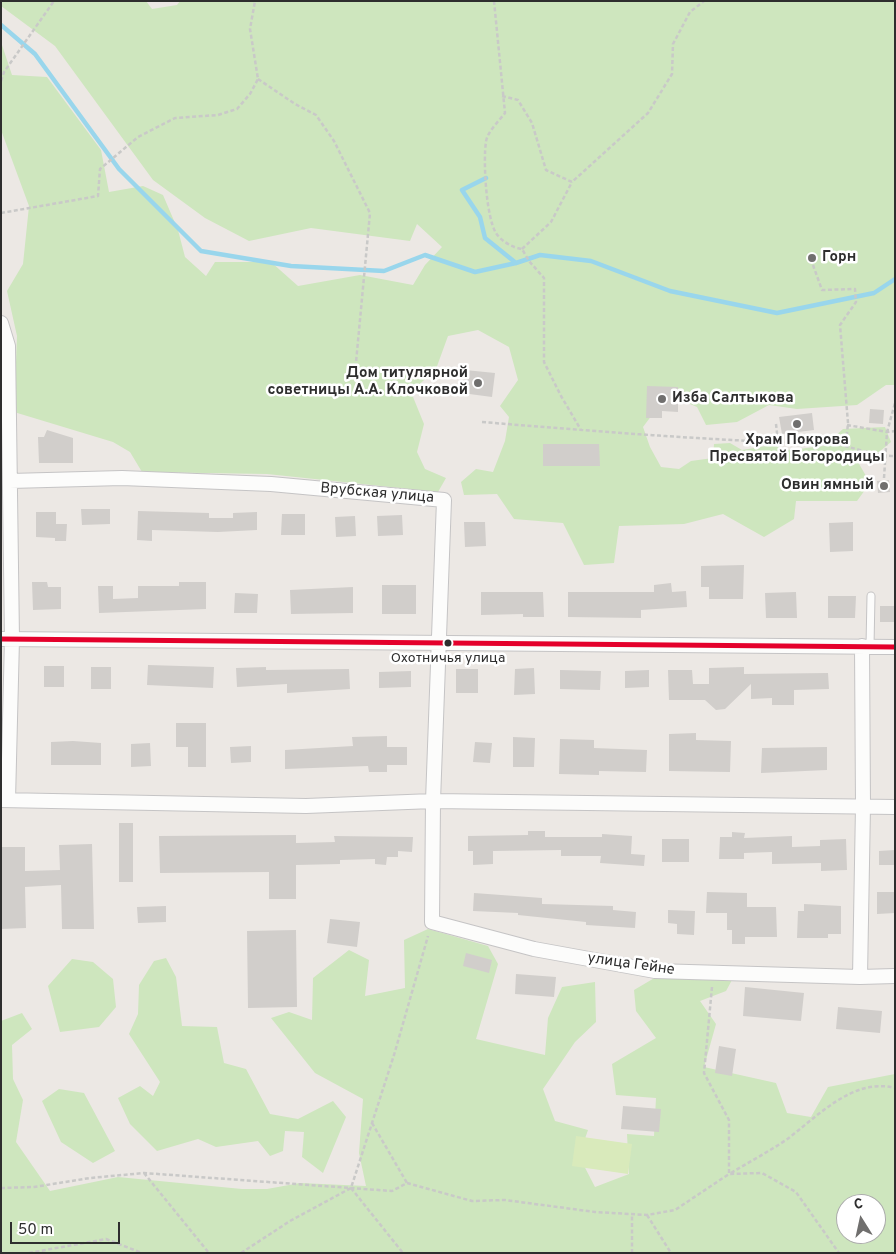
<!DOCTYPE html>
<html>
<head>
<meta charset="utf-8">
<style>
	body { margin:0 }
	#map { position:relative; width:896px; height:1254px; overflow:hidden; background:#ece8e4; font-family:Overpass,sans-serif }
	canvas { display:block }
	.frame { position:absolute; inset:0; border:2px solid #2e2e2e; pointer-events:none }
	.north { position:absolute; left:836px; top:1194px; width:50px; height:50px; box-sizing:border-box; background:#fff; border:1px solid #ababab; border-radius:50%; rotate:350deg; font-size:14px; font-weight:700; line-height:20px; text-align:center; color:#2e2e2e }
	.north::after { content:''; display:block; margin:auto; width:18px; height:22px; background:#706f6e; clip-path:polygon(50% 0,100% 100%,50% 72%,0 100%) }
	.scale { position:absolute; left:10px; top:1222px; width:110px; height:22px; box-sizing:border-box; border:2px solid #2e2e2e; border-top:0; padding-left:6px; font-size:15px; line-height:18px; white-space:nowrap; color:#2e2e2e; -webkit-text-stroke:4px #fff; paint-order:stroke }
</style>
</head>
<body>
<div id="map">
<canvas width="896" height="1254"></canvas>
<div class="frame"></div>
<div class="north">С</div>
<div class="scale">50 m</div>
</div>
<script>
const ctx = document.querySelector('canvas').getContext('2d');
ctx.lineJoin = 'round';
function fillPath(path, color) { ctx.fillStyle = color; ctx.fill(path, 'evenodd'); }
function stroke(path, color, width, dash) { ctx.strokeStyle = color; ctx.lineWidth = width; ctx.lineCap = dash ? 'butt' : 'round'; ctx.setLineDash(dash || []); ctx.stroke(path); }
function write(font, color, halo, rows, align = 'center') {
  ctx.font = font + ' Overpass,sans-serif'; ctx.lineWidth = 5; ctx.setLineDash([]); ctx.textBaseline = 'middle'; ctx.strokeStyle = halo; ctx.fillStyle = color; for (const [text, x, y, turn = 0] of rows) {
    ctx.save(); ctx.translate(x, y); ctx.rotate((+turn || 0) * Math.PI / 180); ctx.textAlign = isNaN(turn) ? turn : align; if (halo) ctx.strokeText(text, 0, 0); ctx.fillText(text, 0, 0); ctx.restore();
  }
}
fillPath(new Path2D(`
	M1 1H146L152 9 177 5 180 1H895V385H886L857 405 797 409 769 405 737 422 706 425 697 407 678 399 658 407 643 427 650 447 661 467 679 469 691 461 713 458 714 444 730 443 742 450 772 445 790 450 824 446 843 429 885 427 891 442 879 452 854 455 870 483 857 501H796L794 519 764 537 723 514 684 524 619 526 614 563 584 565 563 523 514 519 497 494 464 495 461 482 476 469 493 472 505 441 509 417 500 406 518 380 509 347 478 330 448 336 436 369 411 392 424 424 417 452 425 469 446 478 438 492 267 474 142 472 130 452 113 442 14 412 17 336 7 291 23 264 29 206 1 130V42L12 75 47 77 101 150 109 192 143 186 163 195 178 230 185 257 206 276 215 262H271L298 286 360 275 413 285 425 265 442 247 417 224 410 241 311 228 249 241 205 218 153 180 55 46 1 6Z
	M428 929 488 946 498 964 476 1039 545 1055 548 1018 562 987 595 982 596 1022 575 1042 543 1089 555 1121 588 1130 579 1156 595 1187 629 1174 627 1134 654 1136 656 1098 616 1095 612 1064 656 1038 636 1011 634 990 668 970 732 980 726 991 700 1001 716 1024 704 1067 776 1083 787 1113 811 1117 828 1087 895 1074V1253H1V1021L22 1013 32 1029 12 1045 13 1079 23 1100 16 1142 50 1191 118 1177 242 1189H267L300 1183 366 1186 359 1153 363 1099 315 1073 271 1018 289 1012 312 1020 313 978 349 950 369 960 365 996 405 988 404 940ZM846 1204H876V1234H846Z
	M166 958 176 977 182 1026 217 1027 224 1063 246 1069 270 1114 298 1119 333 1101 346 1117 323 1173 302 1157 304 1132 285 1131 283 1151 270 1156 258 1141 216 1147 198 1139 157 1151 130 1124 118 1098 140 1086 153 1096 160 1082 129 1034 138 1014 139 985 154 961Z
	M72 959 93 962 113 979 116 1007 99 1027 60 1032 48 986Z
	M59 1089 84 1093 115 1151 93 1163 61 1142 42 1101Z`), '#cee6be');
fillPath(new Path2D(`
	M576 1136 632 1144 628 1174 572 1166Z`), '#d9eabb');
stroke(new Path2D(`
	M1 25 35 54 119 169 201 251 291 266 384 271 425 255 475 272 516 263 540 255 591 261 670 291 777 313 874 293 895 279
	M486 178 462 190 480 217 485 238 516 263`), '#99d6ec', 4.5);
fillPath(new Path2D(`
	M465 370 495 373 492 397 462 393Z
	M647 386 678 387V412L662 411V418H646Z
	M870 409 884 410 883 424 869 423Z
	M812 413 814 430 782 434 779 417Z
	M47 430 73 438V463H39L38 437H44Z
	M543 444H599L600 466H543Z
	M889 480 890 492 878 493 877 481Z
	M81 509H110V524L82 525Z
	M138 511 209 513V518H233V513L257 512V530L218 532 152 530V541L137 540Z
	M36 512H56V524H67L66 541H55V538L36 537Z
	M282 514H305V535H281Z
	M402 515 403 535 378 536 377 516Z
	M355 516 356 536 336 537 335 517Z
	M464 522H485L486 546 465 547Z
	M853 522V551L830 552 829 523Z
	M744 565 743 599H709V587H701V566Z
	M32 582H47L48 587H61V609L33 610Z
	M179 582H206V609L99 613 98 586H113V599L138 598V586H179Z
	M671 583 672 592 686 591 687 607 641 610V618L568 617V592H654V585Z
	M382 585H416V614H382Z
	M353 587V613L291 614 290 590Z
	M481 592H543L544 617H523V614L481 615Z
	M796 592 797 618H766L765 593Z
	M235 593 258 594 257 613H234Z
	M828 596H856L855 618H828Z
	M880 606H895V622H880Z
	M148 665 214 667 213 688 147 685Z
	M44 666H64V687H44Z
	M91 667H111V689H91Z
	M266 667V670L349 669 350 689 287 693V684L237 687 236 668Z
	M744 667V674L828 673 829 689 794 690V705H772V698L751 699V684L725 709 716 710 705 700H669L668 670H692L693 684H709V668Z
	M534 668 535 694 514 695 515 669Z
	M456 669H478V693H456Z
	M560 670 601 671 600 690 560 689Z
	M649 670V687L625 688V671Z
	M411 671V687L379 688V672Z
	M176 723H206V767H188V747H176Z
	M696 733V740L731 741 730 772 669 771V734Z
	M387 736V747H407V765H387V772H369L368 766 285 769V750L353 746 352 737Z
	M513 737 535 738 534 767H513Z
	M560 739 594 740V748L647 750 646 772 599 771V775L559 774Z
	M73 741 101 743V765H51V742Z
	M475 742 492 743 490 763 473 762Z
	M150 743 151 766 131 767V744Z
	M251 746V762L231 763 230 747Z
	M827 747V770L761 773 762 748Z
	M119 823H133V882H119Z
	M528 831H545V837H602V834L632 836 631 854 645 855 644 866 600 863 601 856H561V850L493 851V864L473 865V851H468V836L528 835Z
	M732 832 745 833 744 838 792 836V847L820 846V840L846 839 847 870 821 871V863L772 864V852L744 853V859H719L720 837H732Z
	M296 835V843L335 842 334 836 413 837 412 852 398 851V857H387L386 865 375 864V859L340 860V864L296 865V899H269V872L160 873 159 836Z
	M662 839H689V862H662Z
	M92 844 94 929H62L61 885 25 887 26 928 1 929V847H25V871L60 870 59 845Z
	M895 850V865H879V851Z
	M707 892 747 893V907H776L777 937H745V944H732V930H727V913H706Z
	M877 892H895V913L877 914Z
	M474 893 542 898V904L613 906V910L636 912 635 928 586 925V922L518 915V913L473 911Z
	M804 904 841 906V934H828V938H797L798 911H804Z
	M166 906V922L138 923 137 907Z
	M668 910 695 911 694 935 677 934V924L668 923Z
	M330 919 360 922 357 947 327 943Z
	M296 930 297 1007 248 1008 247 931Z
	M466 953 492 960 489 973 463 966Z
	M516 974 556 977 554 997 515 994Z
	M745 987 804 993 801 1021 743 1016Z
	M838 1007 882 1011 880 1033 836 1029Z
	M719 1046 736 1049 732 1076 715 1073Z
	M623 1106 661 1109 659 1132 621 1129Z`), '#d1cecb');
const lane = new Path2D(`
	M870 646 871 596`);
const street = new Path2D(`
	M1 323 8 346 12 639 8 800
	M10 481 122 478 271 484 444 500 433 801 432 922 534 949 655 971 860 977 895 976
	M1 639 895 647
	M1 800 306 806 433 801 895 807
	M860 977 863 806 862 646`);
stroke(lane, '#c5c4c5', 9);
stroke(street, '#c5c4c5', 16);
stroke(new Path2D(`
	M494 1 505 113C499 121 487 132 486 142 483 160 486 217 496 233 501 241 513 248 522 249L529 261 544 278V362L561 396 581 430
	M258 79 295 104 316 115 334 141 370 213 355 373
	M1 81 4 72 54 1
	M502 96 518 100 532 123 546 170 572 182 648 113 672 74 673 44 690 12 704 1
	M1 213 98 196 100 169 138 137 175 118 218 115 237 109 250 94 258 79 250 29 255 1
	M522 249 551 222 572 182
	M813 265 822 290 855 289 856 302 840 325 848 423 846 444
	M482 422C580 430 677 438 775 442 788 443 800 439 813 440 842 442 869 456 895 456
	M776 424 778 442
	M847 425 887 432 895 431
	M884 478 887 432 895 403
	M712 987 704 1073 729 1120V1174
	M372 1123 407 1183
	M144 1173 209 1253
	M731 1173C749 1162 768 1152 786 1140 817 1117 853 1077 895 1088
	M1 1188 34 1187 90 1178 144 1173 392 1191 407 1183 472 1201 505 1200 595 1212 647 1215 675 1210 729 1174 762 1173 796 1192 839 1253
	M351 1188 403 1253
	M647 1215 671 1253
	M29 1253 106 1239 142 1253
	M241 1253 290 1221 351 1188 394 1055 428 936
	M632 1253V1214`), '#c9c9c8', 2.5, [4, 2.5]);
stroke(lane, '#fcfcfb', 7);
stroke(street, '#fcfcfb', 14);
stroke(new Path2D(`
	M1 639 895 647`), '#e4002b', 5);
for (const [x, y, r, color] of [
	[812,258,5,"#706f6e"],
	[478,383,5,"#706f6e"],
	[662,399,5,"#706f6e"],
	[797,424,5,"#706f6e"],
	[884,486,5,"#706f6e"],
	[448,643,4.5,"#2e2e2e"]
]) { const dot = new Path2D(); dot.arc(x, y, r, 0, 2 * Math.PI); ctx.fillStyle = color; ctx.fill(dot); stroke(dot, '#fff', 2); }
write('14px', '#2e2e2e', '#fff', [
	["Охотничья улица",448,659]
]);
write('bold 15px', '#2e2e2e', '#fff', [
	["Горн",822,258],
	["Дом титулярной",468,374,"right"],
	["советницы А.А. Клочковой",468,391,"right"],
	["Изба Салтыкова",672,399],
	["Храм Покрова",797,441,"center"],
	["Пресвятой Богородицы",797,458,"center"],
	["Овин ямный",874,486,"right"]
], 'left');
write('15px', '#2e2e2e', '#fff', [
	["Врубская улица",377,494,5],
	["улица Гейне",631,965,8]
]);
</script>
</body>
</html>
